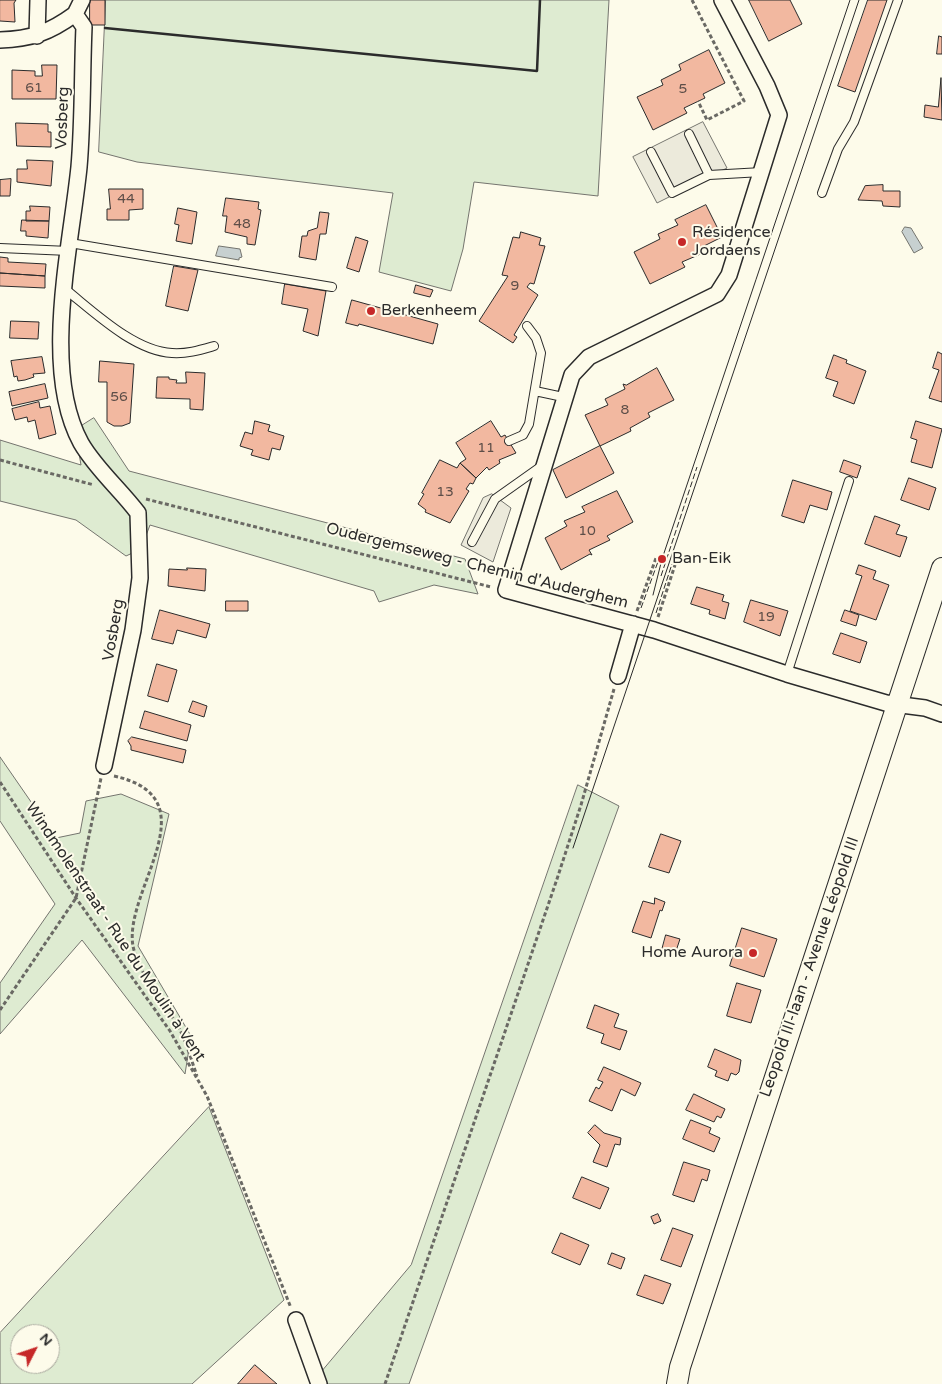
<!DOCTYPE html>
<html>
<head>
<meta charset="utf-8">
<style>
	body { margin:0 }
	#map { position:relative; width:942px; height:1384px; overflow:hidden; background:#fdfbea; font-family:"Varela Round",sans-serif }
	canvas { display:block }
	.north { position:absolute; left:10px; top:1324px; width:50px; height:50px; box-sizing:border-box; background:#fdfbea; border:1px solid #a9a89e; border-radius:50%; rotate:49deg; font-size:14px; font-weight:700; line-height:20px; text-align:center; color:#2b2b2b }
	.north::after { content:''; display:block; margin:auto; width:18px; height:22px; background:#c62828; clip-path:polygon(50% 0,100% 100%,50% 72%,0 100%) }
</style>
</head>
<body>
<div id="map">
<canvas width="942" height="1384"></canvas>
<div class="north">N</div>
</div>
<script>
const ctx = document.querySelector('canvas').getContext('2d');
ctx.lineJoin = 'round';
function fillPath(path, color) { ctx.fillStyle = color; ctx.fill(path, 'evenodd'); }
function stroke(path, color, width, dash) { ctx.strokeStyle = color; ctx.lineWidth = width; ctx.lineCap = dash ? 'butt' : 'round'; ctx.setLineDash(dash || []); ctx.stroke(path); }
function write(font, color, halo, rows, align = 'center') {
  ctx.font = font + ' "Varela Round",sans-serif'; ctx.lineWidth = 4; ctx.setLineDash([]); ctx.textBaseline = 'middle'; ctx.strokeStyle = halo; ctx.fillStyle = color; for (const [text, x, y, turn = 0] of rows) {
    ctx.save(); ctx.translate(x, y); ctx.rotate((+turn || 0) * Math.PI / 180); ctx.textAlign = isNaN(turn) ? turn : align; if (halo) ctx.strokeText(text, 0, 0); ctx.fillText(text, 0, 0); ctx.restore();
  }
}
const green = new Path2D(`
	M106 0H609L598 196 474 182 463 249 451 291 379 272 393 193 137 162 99 152Z
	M94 418 129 471 465 559 478 594 434 585 379 602 374 591 150 525 141 549 126 556 76 520 0 501V440L81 465 75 430Z
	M0 757 56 838 80 833 86 801 121 794 169 814 138 946 191 1036 185 1074 82 940 0 1034V983L55 904 0 821Z
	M578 785 619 806 409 1384H325L321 1372 411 1265Z
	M209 1107 284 1300 192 1384H0V1333ZM20 1334H50V1364H20Z`);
fillPath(green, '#deebd1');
stroke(green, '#74746e', 1);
const parking = new Path2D(`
	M703 122 727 168 657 203 633 157Z
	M492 494 511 508 493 562 461 545 483 498Z`);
fillPath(parking, '#eceadb');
stroke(parking, '#74746e', 1);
const water = new Path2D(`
	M905 227 911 228 923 248 914 253 902 232Z
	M219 246 240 249 242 257 239 258V260L216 256Z`);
fillPath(water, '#c7d0d0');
stroke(water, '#74746e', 1);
const building = new Path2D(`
	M0 0H16L14 3 15 22 0 21Z
	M90 0H105V25H90Z
	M749 0H790L802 24 769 41Z
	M868 0H887L855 92 838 86Z
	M939 36 942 37V54H937Z
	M709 50 725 83 703 94 705 98 684 108 687 113 653 130 637 97 663 85 661 80 681 70 679 65Z
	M42 65H57L56 99H12V70L35 71V76H42Z
	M941 78 942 120 924 117 925 105 938 107Z
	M16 123 48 124V132H51V147L17 146Z
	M27 160 53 161 51 186 17 182V169H27Z
	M11 179 10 196H0V180Z
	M883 185V191H900V207L883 206 882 201 858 200 865 186Z
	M109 189H143V209L129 210V220H107V209H110Z
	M226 198 259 202 258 209 261 210 255 245 247 244V237L225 232 227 216H223Z
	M706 205 722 237 700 248 703 253 682 262 685 267 650 284 634 252 660 239 658 234 678 225 675 220Z
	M30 206 50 207 49 221H26V211H30Z
	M178 208 197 212 192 244 176 241 179 225 175 224Z
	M320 212 329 213 326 234H320L316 260 299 257 302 236H307L308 231 317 228Z
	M22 220 49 221 48 238 26 236V231H21Z
	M521 232 541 238 539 245 545 246 534 284 530 283 527 287 538 295 514 335 517 337 513 343 479 321 508 276 502 275 513 237 519 238Z
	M356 237 368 241 359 272 347 268Z
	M0 257 8 258V262L46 264 45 276 0 273Z
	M174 266 198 270 188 311 166 306Z
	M0 273 45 276V288L0 286Z
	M285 284 326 291 318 336 303 331 308 309 282 304Z
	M416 285 433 290 430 297 414 293Z
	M352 300 438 324 433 344 359 324 358 326 346 323Z
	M11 321 39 322 38 339 10 338Z
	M938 352 942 354V402L929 398 939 370 933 368Z
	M834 355 847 360 846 363 866 371 854 404 833 396 838 382 826 378Z
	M42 357 45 373 33 374 34 377 25 380 18 381 17 376 14 377 11 361Z
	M100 361 134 364 130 423 122 426H114L107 422V382H99Z
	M657 368 674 400 648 413 650 417 630 428 631 431 600 446 585 415 608 405 605 399 625 389 623 384 626 385Z
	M186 372 205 373 203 410 190 409V399L156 398 157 377H169V379L177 380 176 383H186Z
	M45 384 48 398 12 406 9 392Z
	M39 402 40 408 50 406 56 434 39 439 35 420 28 422 27 417 15 420 12 409Z
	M255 421 270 425 268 431 284 436 280 450 272 448 269 460 251 455 253 450 240 446 245 432 252 434Z
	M491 421 501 437 505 435 516 453 499 460 500 463 489 470 487 467 476 478 460 463 466 459 456 443Z
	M916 421 942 429 932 468 911 462 917 440 911 438Z
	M600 446 614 473 566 498 553 470Z
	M440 460 457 468 460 463 476 478 473 484 470 483 466 489 469 491 450 523 425 512 426 510 418 504 424 494 422 493Z
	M844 460 861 466 857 478 840 472Z
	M909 478 936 488 929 510 901 500Z
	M793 480 832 492 827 510 810 505 804 523 782 516Z
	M617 491 633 522 607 536 610 540 589 550 592 555 590 554 561 570 545 538 567 526 564 521 585 512 582 507Z
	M875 516 900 525 896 534 907 537 900 557 865 544Z
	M859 565 876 571 873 579 889 585 876 620 850 611 862 576 856 574Z
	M187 568 206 569 205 591 168 586 169 569 187 570Z
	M697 587 724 595 722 601 729 603 725 619 709 614 710 610 691 604Z
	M751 600 788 611 780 636 744 622Z
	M226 601H248V611H226Z
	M160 610 210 624 206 638 177 630 173 644 152 639Z
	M845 610 859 615 856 626 841 621Z
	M841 633 867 642 860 663 833 654Z
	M157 664 177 670 168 702 148 696Z
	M193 701 207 706 204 717 189 712Z
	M145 711 191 725 187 741 140 728Z
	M132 737 186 750 183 763 131 750V746L128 741Z
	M661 834 681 841 669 873 649 867Z
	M655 898 665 902 662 911 660 910 651 938 632 932 643 901 654 904Z
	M742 928 777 939 764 977 730 966Z
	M666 935 680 939 675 954 662 950Z
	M737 983 761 990 751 1023 727 1016Z
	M595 1005 619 1014 614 1027 627 1031 620 1050 601 1043 604 1034 587 1028Z
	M715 1049 741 1060 739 1072 736 1075 731 1073 728 1081 715 1076 717 1071 708 1067Z
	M604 1067 641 1083 635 1096 621 1089 612 1111 589 1101 596 1087 599 1089 603 1082 598 1080Z
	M694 1094 725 1109 721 1118 717 1116 714 1122 686 1110Z
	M691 1120 711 1128 709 1133 720 1138 714 1152 683 1139Z
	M595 1125 604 1133 621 1138 620 1145 615 1144 607 1167 593 1162 600 1145 588 1133Z
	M684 1162 710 1170 707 1181 702 1179 694 1202 673 1195Z
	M582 1177 609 1188 600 1209 573 1198Z
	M658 1214 661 1221 654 1224 651 1217Z
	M673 1228 693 1235 681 1267 661 1260Z
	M561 1233 589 1245 580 1265 552 1253Z
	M612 1253 625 1258 621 1269 608 1264Z
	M645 1275 671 1284 663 1304 637 1295Z
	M255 1365 277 1384H238Z`);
fillPath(building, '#f2b8a0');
stroke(building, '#2b2b2b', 1);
const lane = new Path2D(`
	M689 134 709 175
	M651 152 672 193 709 175 762 172
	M822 193 838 149 854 122 898 0
	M70 243 332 287
	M0 248 69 251
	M65 289C94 312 134 351 172 353 187 354 200 350 214 346
	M535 391 563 397
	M509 441 523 435 529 424 541 353 536 338 527 326
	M472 542 495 499 543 465
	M787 674 849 481`);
const street = new Path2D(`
	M82 0 75 14 84 27C82 73 83 121 79 167 71 247 41 370 81 443 96 469 120 489 138 513L140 578 133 630 104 766
	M722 0 767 86 779 115 729 275 717 294 589 357 572 375 506 590 654 630 787 674 886 703 925 708 942 714
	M37 36 38 0
	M0 40C31 39 49 33 75 14
	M618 676 633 624
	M296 1320 319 1384`);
const secondary = new Path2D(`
	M677 1384 680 1367 942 568`);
stroke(lane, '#2b2b2b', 10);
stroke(street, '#2b2b2b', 18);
stroke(secondary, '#2b2b2b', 22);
stroke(new Path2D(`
	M692 0 744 101 707 120 698 101
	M0 460 94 485
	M146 499 491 587
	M637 611 656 558
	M658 617 675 565
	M114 776C214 798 123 890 133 946 139 975 164 1002 178 1026 186 1041 191 1059 197 1076
	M0 782 76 898 170 1031 207 1096 291 1308
	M0 1010 76 898 101 778
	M385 1384 557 879 581 805 614 689`), '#6a6964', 3, [4, 2.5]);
stroke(lane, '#fdfbea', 8);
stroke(street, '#fdfbea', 15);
stroke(secondary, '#fdfbea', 20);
stroke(new Path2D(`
	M653 595 662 559 850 0
	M573 848 859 0`), '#2b2b2b', 1);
stroke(new Path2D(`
	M661 576 697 467
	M641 608 659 559
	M656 613 672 564`), '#2b2b2b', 1, [6, 2.5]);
stroke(new Path2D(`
	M105 28 537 71 540 0`), '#2b2b2b', 2.5);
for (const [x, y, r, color] of [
	[682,242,5,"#c62828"],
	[371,311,5,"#c62828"],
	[662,559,5,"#c62828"],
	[753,953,5,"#c62828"]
]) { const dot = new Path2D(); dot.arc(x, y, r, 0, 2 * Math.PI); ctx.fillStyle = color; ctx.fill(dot); stroke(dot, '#fdfbea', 2); }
write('14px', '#5d4e48', null, [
	["61",34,88],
	["5",683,89],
	["44",126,199],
	["48",242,224],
	["9",515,286],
	["56",119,397],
	["8",625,410],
	["11",486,448],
	["13",445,492],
	["10",587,531],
	["19",766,617]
]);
write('16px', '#2b2b2b', '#fdfbea', [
	["Vosberg",63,118,-88],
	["Oudergemseweg - Chemin d'Auderghem",477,566,14],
	["Vosberg",114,630,-80],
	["Windmolenstraat - Rue du Moulin à Vent",115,932,56],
	["Leopold III-laan - Avenue Léopold III",810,967,-71]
]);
write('16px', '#2b2b2b', '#fdfbea', [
	["Résidence",692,233],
	["Jordaens",692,251],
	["Berkenheem",381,311],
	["Ban-Eik",672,559],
	["Home Aurora",743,953,"right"]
], 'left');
</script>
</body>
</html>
